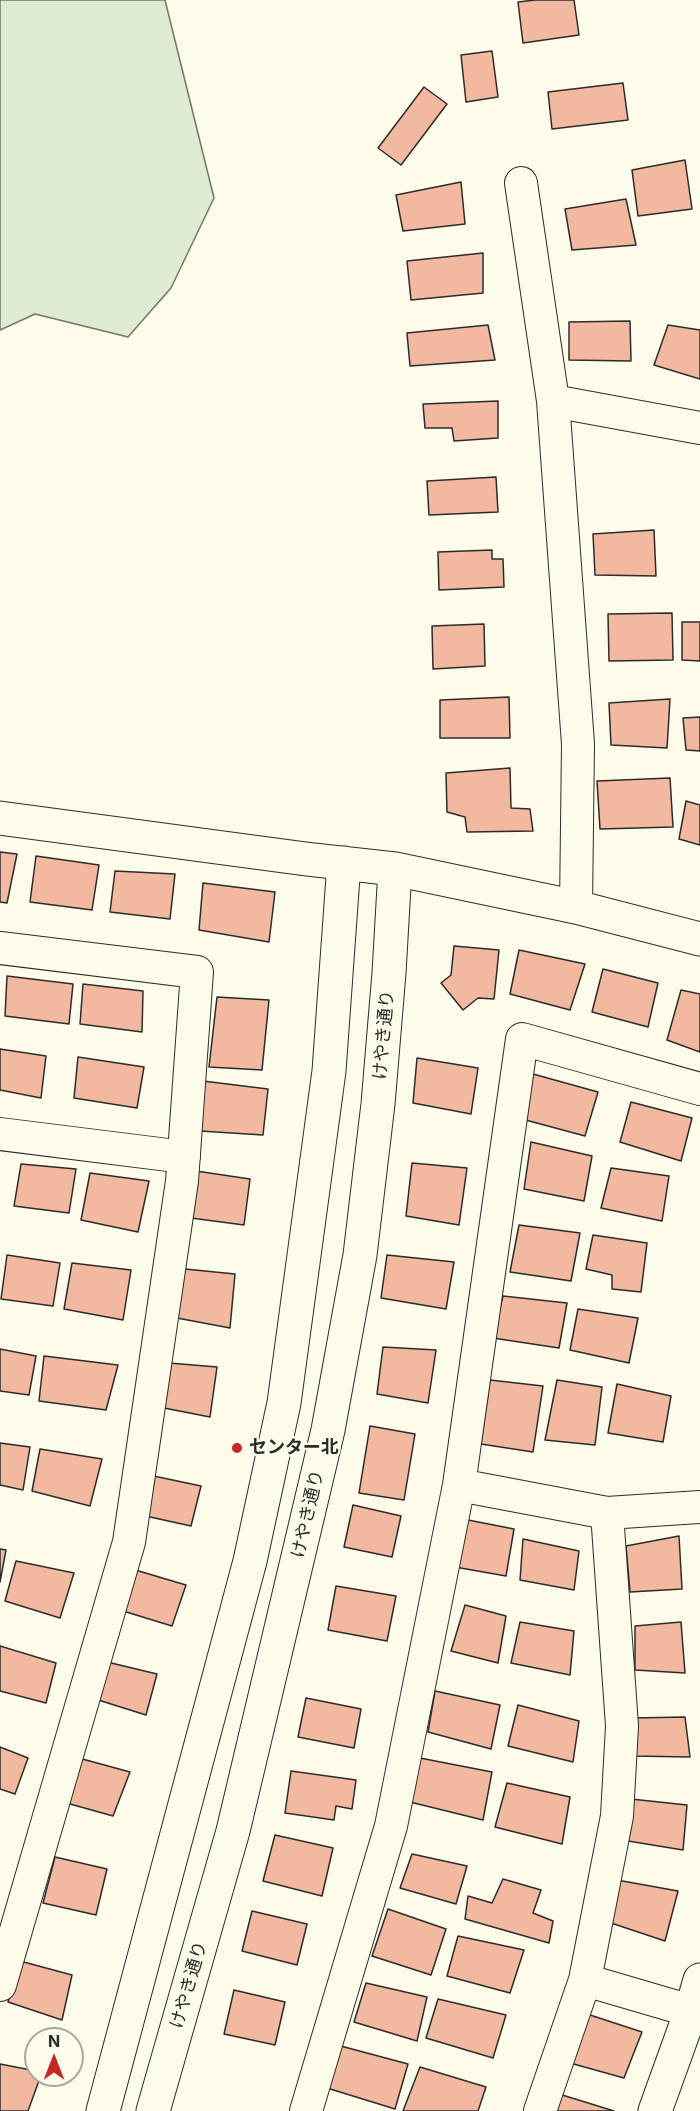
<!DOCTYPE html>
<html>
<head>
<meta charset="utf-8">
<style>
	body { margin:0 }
	#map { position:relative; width:700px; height:2111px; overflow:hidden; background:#fdfbea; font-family:Inter,sans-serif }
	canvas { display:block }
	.north { position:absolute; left:24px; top:2027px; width:60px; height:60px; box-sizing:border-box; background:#fdfbea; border:2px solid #a9a89e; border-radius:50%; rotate:0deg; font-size:16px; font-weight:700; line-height:24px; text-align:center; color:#2b2b2b }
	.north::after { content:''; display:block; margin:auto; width:21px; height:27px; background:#c62828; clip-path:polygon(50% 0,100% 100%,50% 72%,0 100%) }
</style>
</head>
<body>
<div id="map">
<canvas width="700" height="2111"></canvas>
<div class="north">N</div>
</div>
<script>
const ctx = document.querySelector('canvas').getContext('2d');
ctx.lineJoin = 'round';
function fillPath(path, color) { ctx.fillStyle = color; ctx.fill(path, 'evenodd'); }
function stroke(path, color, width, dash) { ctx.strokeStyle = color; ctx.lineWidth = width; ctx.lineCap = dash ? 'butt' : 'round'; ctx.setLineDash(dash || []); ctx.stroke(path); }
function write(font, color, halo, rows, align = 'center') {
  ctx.font = font + ' Inter,"Noto Sans JP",sans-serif'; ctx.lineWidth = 4.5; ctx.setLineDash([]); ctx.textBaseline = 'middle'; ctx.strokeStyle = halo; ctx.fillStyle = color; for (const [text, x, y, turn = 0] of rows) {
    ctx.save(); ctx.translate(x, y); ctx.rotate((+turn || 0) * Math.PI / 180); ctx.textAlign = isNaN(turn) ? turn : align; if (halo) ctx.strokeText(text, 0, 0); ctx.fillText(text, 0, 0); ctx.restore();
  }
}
const green = new Path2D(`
	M0 0H165L214 198 171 288 128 337 35 314 0 330Z`);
fillPath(green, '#deebd1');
stroke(green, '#74746e', 1.5);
const building = new Path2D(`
	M535 0H574L579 35 523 43 518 2Z
	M492 51 498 97 466 102 461 55Z
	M623 83 628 120 552 129 548 92Z
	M424 87 447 104 401 165 378 148Z
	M685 160 692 209 638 216 632 170Z
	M461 182 465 224 403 231 396 195Z
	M626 199 636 245 572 250 565 209Z
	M483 253V293L411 300 407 261Z
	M630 321 631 361 569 360V322Z
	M488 325 495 360 410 366 407 333Z
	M668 325 700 330V379L654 365Z
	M498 401V438L454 441 452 428H425L423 404Z
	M496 477 498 512 429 515 427 481Z
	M654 530 656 576 595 575 593 534Z
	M492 550V559H503L504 587 439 590 438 552Z
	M672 613 673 660 609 661 608 614Z
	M682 622H700V661L682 660Z
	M484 624 485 666 433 669 432 626Z
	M509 697 510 738H440V700Z
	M670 699 667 748 611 745 609 703Z
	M700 717V751L686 750 683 718Z
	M510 768 511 808 530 809 533 831 467 832 465 817 447 812 446 773Z
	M670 778 673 827 600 829 597 781Z
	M686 801 700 805V845L679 839Z
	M0 852 17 854 7 903 0 902Z
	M36 856 99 865 92 910 30 902Z
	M115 871 175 874 170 919 110 912Z
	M203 883 275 892 269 942 199 930Z
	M454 946 499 950 494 999 478 998 463 1010 441 983 451 975Z
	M519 950 585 964 570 1010 510 994Z
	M603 969 658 983 648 1027 592 1012Z
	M7 976 73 984 69 1024 5 1016Z
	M83 984 143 991 142 1032 80 1024Z
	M681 990 700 994V1052L667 1040Z
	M217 997 269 1000 262 1070 209 1067Z
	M0 1049 46 1056 41 1098 0 1090Z
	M78 1057 144 1067 137 1108 74 1098Z
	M417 1058 478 1068 471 1114 413 1103Z
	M533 1074 598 1092 585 1136 522 1119Z
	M203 1081 268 1089 263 1135 200 1131Z
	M631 1102 692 1118 681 1161 620 1142Z
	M531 1142 592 1156 584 1201 524 1189Z
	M412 1163 467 1168 459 1225 406 1216Z
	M21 1164 76 1169 69 1213 14 1206Z
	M611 1168 669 1176 662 1221 601 1208Z
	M196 1171 250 1179 244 1225 191 1218Z
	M90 1173 149 1181 138 1232 81 1220Z
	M519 1225 580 1233 571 1281 510 1272Z
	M593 1235 647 1243 641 1292 612 1289V1275L586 1269Z
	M7 1255 60 1263 53 1306 1 1299Z
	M387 1255 454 1262 446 1309 381 1298Z
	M72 1263 131 1270 123 1320 64 1309Z
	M185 1269 235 1274 230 1328 177 1318Z
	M503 1296 567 1303 559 1348 493 1338Z
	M578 1309 638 1318 629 1363 570 1350Z
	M383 1347 436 1350 428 1403 377 1394Z
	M0 1349 36 1356 29 1395 0 1391Z
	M44 1356 118 1365 106 1410 39 1401Z
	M169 1363 217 1367 210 1417 164 1408Z
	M490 1380 543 1386 533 1452 481 1444Z
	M557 1380 602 1387 595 1445 545 1440Z
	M617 1384 671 1396 663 1442 608 1433Z
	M370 1426 415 1434 404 1500 359 1493Z
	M0 1443 30 1447 23 1490 0 1485Z
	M40 1449 102 1459 90 1506 32 1491Z
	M149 1475 201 1486 191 1526 141 1515Z
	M353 1505 401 1516 392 1557 344 1547Z
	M463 1519 514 1529 506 1576 455 1567Z
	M679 1536 682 1589 630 1592 626 1546Z
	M523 1539 579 1551 574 1590 520 1580Z
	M0 1549 6 1550 0 1582Z
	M16 1561 74 1573 60 1618 5 1601Z
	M132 1569 186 1585 172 1626 123 1611Z
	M336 1586 396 1596 387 1641 328 1630Z
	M465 1605 506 1616 498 1663 451 1651Z
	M520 1622 574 1631 570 1675 511 1663Z
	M681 1622 685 1673 635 1670V1626Z
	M0 1646 56 1663 46 1703 0 1691Z
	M103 1661 157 1674 146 1715 92 1698Z
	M435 1691 500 1705 491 1749 428 1732Z
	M306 1698 361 1709 354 1748 298 1737Z
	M518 1705 579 1721 573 1762 508 1746Z
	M685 1717 690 1757 633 1756V1718Z
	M0 1747 28 1758 15 1794 0 1789Z
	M75 1757 130 1772 113 1816 63 1802Z
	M420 1758 492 1772 483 1820 410 1802Z
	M291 1771 356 1780 352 1809 336 1806 334 1820 285 1813Z
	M507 1783 570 1797 562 1844 495 1827Z
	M631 1799 687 1805 683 1850 628 1841Z
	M275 1835 333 1848 322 1896 263 1881Z
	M412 1854 467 1866 456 1904 400 1888Z
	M55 1857 107 1869 96 1915 43 1903Z
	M503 1879 541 1890 533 1913 553 1921 549 1943 465 1919 468 1896 492 1903Z
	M617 1880 678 1891 665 1941 611 1923Z
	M388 1909 446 1929 431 1975 372 1956Z
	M252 1911 307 1924 297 1965 242 1951Z
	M458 1936 524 1950 510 1993 447 1976Z
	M20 1961 72 1975 62 2020 8 2002Z
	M366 1983 427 1997 417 2041 354 2022Z
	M234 1990 285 2002 275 2045 224 2034Z
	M438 1999 506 2015 493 2058 426 2038Z
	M587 2014 642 2032 624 2078 570 2063Z
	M337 2045 408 2064 395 2109 327 2088Z
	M0 2064 36 2071V2075H41L28 2111H0Z
	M420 2067 486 2087 478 2111H403Z
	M559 2094 614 2111H553Z`);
fillPath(building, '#f2b8a0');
stroke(building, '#2b2b2b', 1.5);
const street = new Path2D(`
	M521 183 553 401 578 744 576 907
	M553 401 700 428
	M0 948 197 972 182 1181 129 1542 0 1985
	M0 1134 184 1157
	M459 1485 607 1513 700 1507
	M585 1980 691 2011
	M306 2111 391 1826 459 1485 522 1039 700 1089
	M540 2111 585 1980 617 1816 622 1726 607 1513`);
const secondary = new Path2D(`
	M0 818 306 859 395 869 576 907 700 939
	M103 2111 250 1561 284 1403 329 1071 344 863
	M153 2111 233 1831 328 1430 360 1255 378 1104 389 973 395 869
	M655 2111 691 2011 700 1980`);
stroke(street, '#2b2b2b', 34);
stroke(secondary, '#2b2b2b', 35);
stroke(street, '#fdfbea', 32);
stroke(secondary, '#fdfbea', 33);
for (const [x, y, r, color] of [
	[237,1448,6,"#c62828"]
]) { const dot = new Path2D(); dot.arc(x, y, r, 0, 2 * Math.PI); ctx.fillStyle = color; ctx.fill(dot); stroke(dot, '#fdfbea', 2); }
write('18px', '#2b2b2b', '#fdfbea', [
	["けやき通り",384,1035,-85],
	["けやき通り",308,1514,-77],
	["けやき通り",189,1985,-74]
]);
write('bold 18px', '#2b2b2b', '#fdfbea', [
	["センター北",249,1448]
], 'left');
</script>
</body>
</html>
